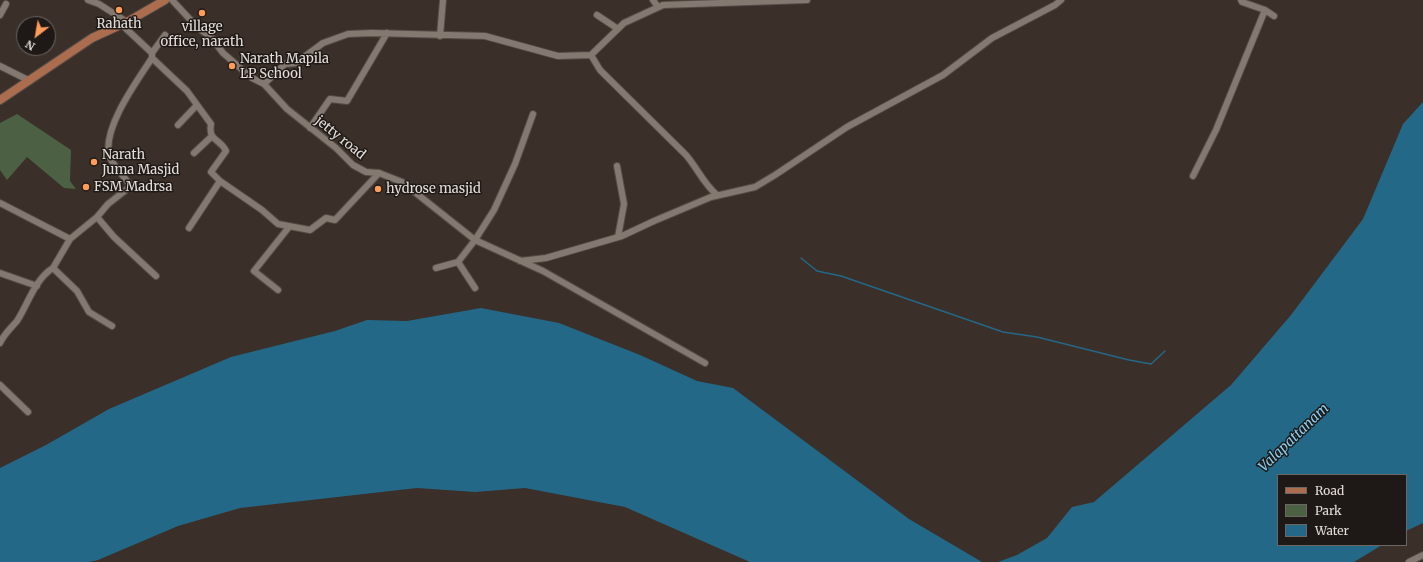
<!DOCTYPE html>
<html>
<head>
<meta charset="utf-8">
<style>
	body { margin:0 }
	#map { position:relative; width:1423px; height:562px; overflow:hidden; background:#3a3029; font-family:Merriweather,serif }
	canvas { display:block }
	.legend { position:absolute; left:1277px; top:474px; width:130px; height:72px; box-sizing:border-box; background:#1e1916; border:1px solid #6d6764; margin:0; padding:5px 7px; list-style:none; font-size:12px; color:#e4ddd9 }
	.legend li { display:flex; align-items:center; gap:8px; height:20px }
	.legend b { width:20px; border:1px solid #6d6764 }
	.north { position:absolute; left:16px; top:16px; width:40px; height:40px; box-sizing:border-box; background:#1e1916; border:1px solid #6d6764; border-radius:50%; rotate:211deg; font-size:11px; font-weight:700; line-height:16px; text-align:center; color:#e4ddd9 }
	.north::after { content:''; display:block; margin:auto; width:14px; height:18px; background:#fe9b59; clip-path:polygon(50% 0,100% 100%,50% 72%,0 100%) }
</style>
</head>
<body>
<div id="map">
<canvas width="1423" height="562"></canvas>
<ul class="legend">
<li><b style="height:5px;background:#ab6d4e"></b>Road</li>
<li><b style="height:11px;background:#4c6143"></b>Park</li>
<li><b style="height:11px;background:#246887"></b>Water</li>
</ul>
<div class="north">N</div>
</div>
<script>
const ctx = document.querySelector('canvas').getContext('2d');
ctx.lineJoin = 'round';
function fillPath(path, color) { ctx.fillStyle = color; ctx.fill(path, 'evenodd'); }
function stroke(path, color, width, dash) { ctx.strokeStyle = color; ctx.lineWidth = width; ctx.lineCap = dash ? 'butt' : 'round'; ctx.setLineDash(dash || []); ctx.stroke(path); }
function write(font, color, halo, rows, align = 'center') {
  ctx.font = font + ' Merriweather,serif'; ctx.lineWidth = 3; ctx.setLineDash([]); ctx.textBaseline = 'middle'; ctx.strokeStyle = halo; ctx.fillStyle = color; for (const [text, x, y, turn = 0] of rows) {
    ctx.save(); ctx.translate(x, y); ctx.rotate((+turn || 0) * Math.PI / 180); ctx.textAlign = isNaN(turn) ? turn : align; if (halo) ctx.strokeText(text, 0, 0); ctx.fillText(text, 0, 0); ctx.restore();
  }
}
fillPath(new Path2D(`
	M17 114 71 150 70 181 76 189 64 188 27 157 7 180 0 170V123Z`), '#4c6143');
fillPath(new Path2D(`
	M1423 102V523L1406 531V475H1278V545H1382L1354 562H998L1017 555 1047 538 1072 507 1094 502 1231 385 1291 315 1363 219 1403 124Z
	M481 308 559 323 640 355 697 381 733 388 909 519 982 562H750L625 507 525 488 475 492 417 488 240 508 178 526 98 560 89 562H0V468L46 445 109 409 231 357 335 331 367 320 407 321Z`), '#246887');
stroke(new Path2D(`
	M801 258 817 271 841 276 1003 332 1037 337 1129 360 1151 364 1165 351`), '#246887', 1.5);
const minor = new Path2D(`
	M88 0 99 4 127 22
	M172 0 198 28 211 37 223 53 252 78 264 84 287 109 336 148 353 165 366 172 379 173 402 182 475 240 543 271 705 363
	M653 0 658 7
	M1241 0 1242 2 1265 10 1274 16
	M0 15 6 4
	M597 15 618 29
	M121 24 152 53V58L187 91 211 124C208 142 220 138 226 151L211 172 220 181 262 210 278 224 310 230 326 218 335 220 379 173
	M440 36 443 0
	M152 53 165 35
	M591 55 600 70 686 155C698 169 703 183 717 195
	M0 66 30 81
	M264 84 285 64 296 63 323 43 348 34 372 33 485 36 558 56 591 55 624 23 663 5 807 0
	M178 125 197 105
	M310 128 330 99 347 101 387 33
	M194 153 211 137
	M617 166 624 204 618 237
	M1193 176 1216 130 1265 10
	M0 203 70 239
	M97 217 114 237 156 276
	M189 228 220 181
	M520 261 546 258 622 236 654 221 711 197 755 187 775 175 847 127 943 75 992 38 1055 5 1061 0
	M458 262 475 288
	M53 268 77 291 89 312 112 326
	M436 268 458 262 475 240 494 210 515 164 533 114
	M0 273 37 286
	M278 290 254 271 289 227
	M0 343C4 334 11 328 17 321 28 304 35 279 53 268L70 239 97 217 108 204 131 186C125 178 111 163 109 155 103 127 137 81 152 58
	M0 385 28 412
	M1409 562 1423 555`);
const major = new Path2D(`
	M0 100 92 38 127 22 165 0`);
stroke(minor, '#544b46', 8);
stroke(major, '#544b46', 10);
stroke(minor, '#847971', 6);
stroke(major, '#ab6d4e', 8);
for (const [x, y, r, color] of [
	[119,10,4,"#fe9b59"],
	[202,13,4,"#fe9b59"],
	[232,66,4,"#fe9b59"],
	[94,162,4,"#fe9b59"],
	[86,187,4,"#fe9b59"],
	[378,189,4,"#fe9b59"]
]) { const dot = new Path2D(); dot.arc(x, y, r, 0, 2 * Math.PI); ctx.fillStyle = color; ctx.fill(dot); stroke(dot, '#1e1916', 1.5); }
write('13px', '#e4ddd9', '#1e1916', [
	["Rahath",119,24,"center"],
	["village",202,27,"center"],
	["office, narath",202,42,"center"],
	["Narath Mapila",240,59],
	["LP School",240,74],
	["Narath",102,155],
	["Juma Masjid",102,170],
	["FSM Madrsa",94,187],
	["hydrose masjid",386,189]
], 'left');
write('13px', '#e4ddd9', '#1e1916', [
	["jetty road",340,138,39]
]);
write('italic 14px', '#86cef4', '#1e1916', [
	["Valapattanam",1294,438,-44]
]);
</script>
</body>
</html>
